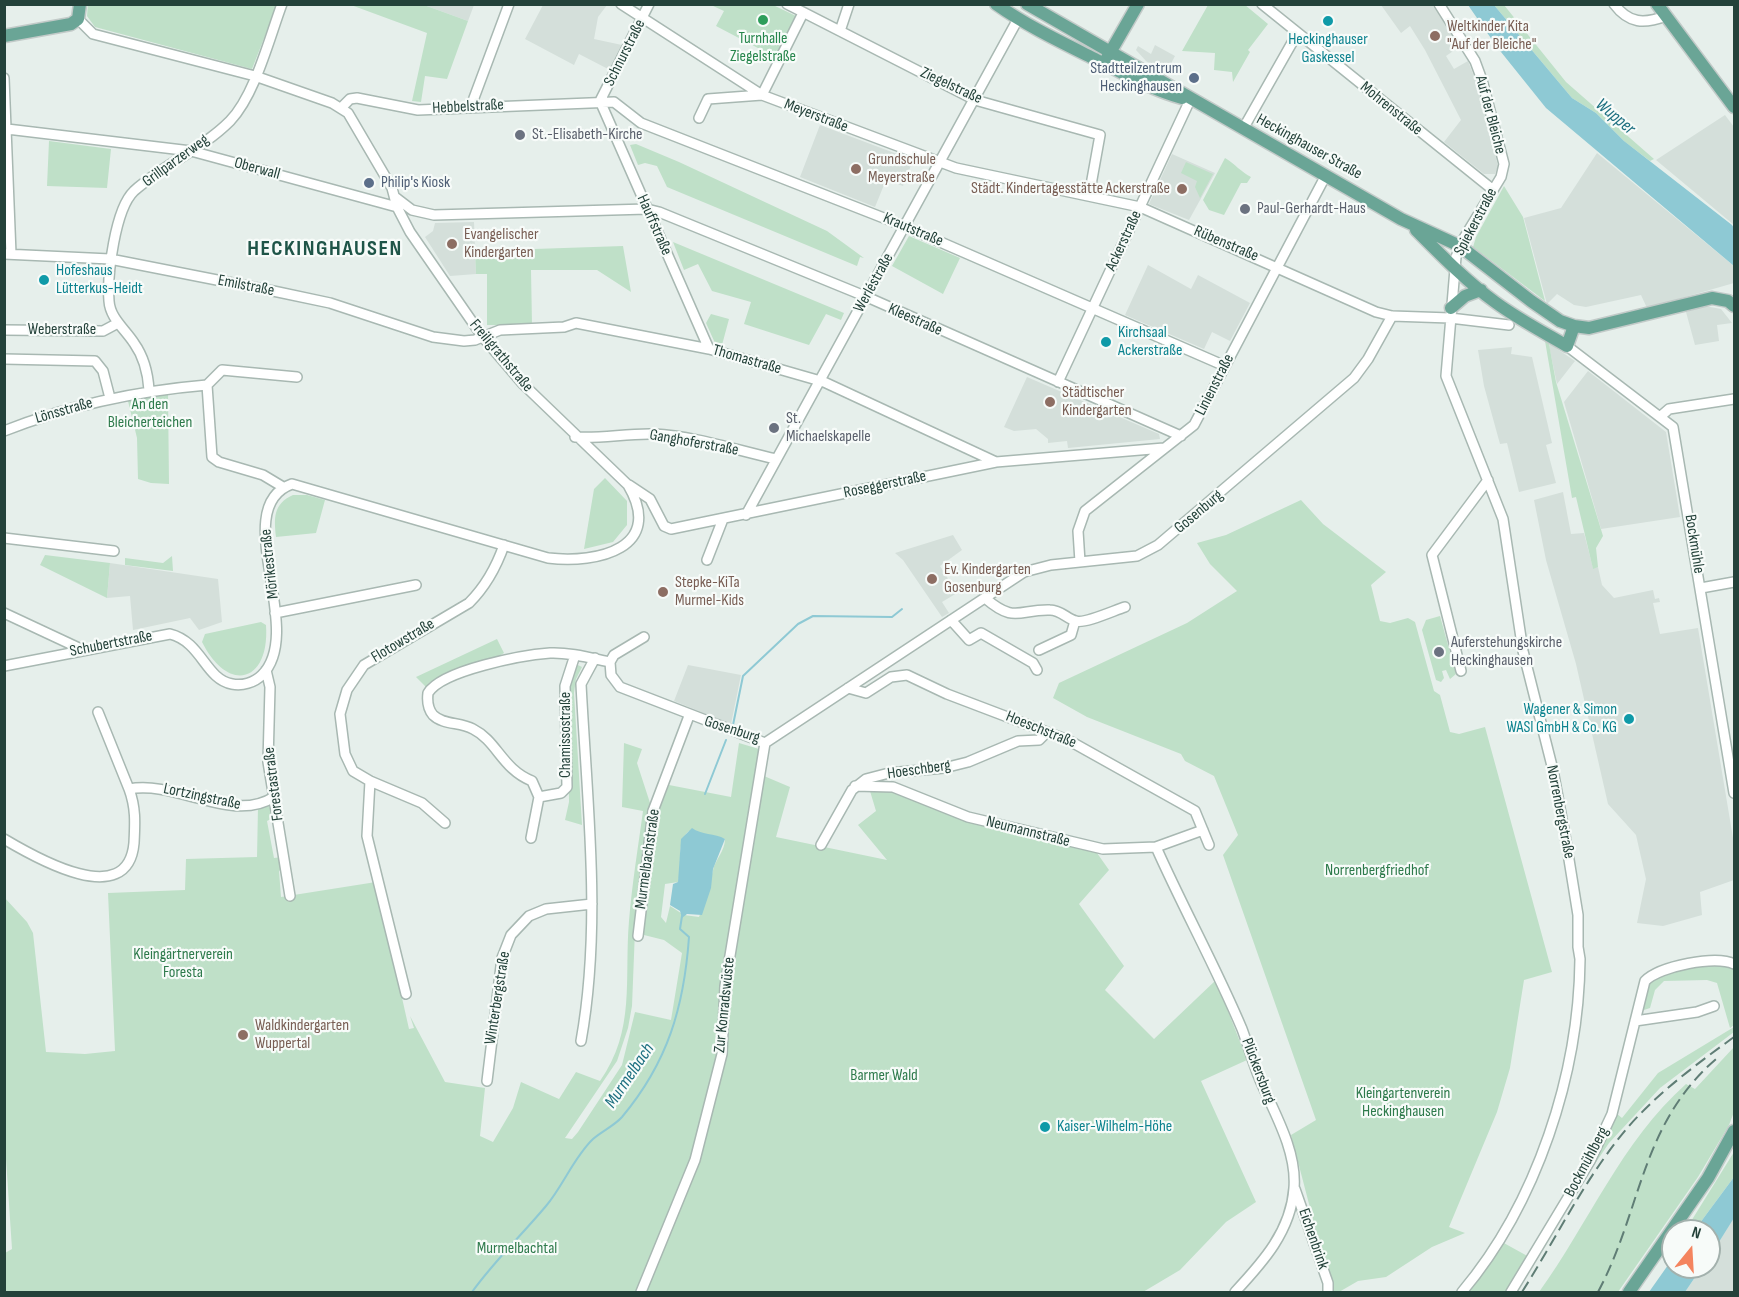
<!DOCTYPE html>
<html>
<head>
<meta charset="utf-8">
<style>
	body { margin:0 }
	#map { position:relative; width:1739px; height:1297px; overflow:hidden; background:#e6efeb; font-family:"Sofia Sans Condensed",sans-serif }
	canvas { display:block }
	.frame { position:absolute; inset:0; border:6px solid #24423a; pointer-events:none }
	.north { position:absolute; left:1661px; top:1219px; width:60px; height:60px; box-sizing:border-box; background:#f7fbf9; border:2px solid #a3b1ad; border-radius:50%; rotate:18deg; font-size:16px; font-weight:700; line-height:24px; text-align:center; color:#24423a }
	.north::after { content:''; display:block; margin:auto; width:21px; height:27px; background:#f4845f; clip-path:polygon(50% 0,100% 100%,50% 72%,0 100%) }
</style>
</head>
<body>
<div id="map">
<canvas width="1739" height="1297"></canvas>
<div class="frame"></div>
<div class="north">N</div>
</div>
<script>
const ctx = document.querySelector('canvas').getContext('2d');
ctx.lineJoin = 'round';
function fillPath(path, color) { ctx.fillStyle = color; ctx.fill(path, 'evenodd'); }
function stroke(path, color, width, dash) { ctx.strokeStyle = color; ctx.lineWidth = width; ctx.lineCap = dash ? 'butt' : 'round'; ctx.setLineDash(dash || []); ctx.stroke(path); }
function write(font, color, halo, rows, align = 'center') {
  ctx.font = font + ' "Sofia Sans Condensed",sans-serif'; ctx.lineWidth = 4.5; ctx.setLineDash([]); ctx.textBaseline = 'middle'; ctx.strokeStyle = halo; ctx.fillStyle = color; for (const [text, x, y, turn = 0] of rows) {
    ctx.save(); ctx.translate(x, y); ctx.rotate((+turn || 0) * Math.PI / 180); ctx.textAlign = isNaN(turn) ? turn : align; if (halo) ctx.strokeText(text, 0, 0); ctx.fillText(text, 0, 0); ctx.restore();
  }
}
fillPath(new Path2D(`
	M424 5H474L468 21Z
	M543 5H607L598 17 594 39 622 45 610 70 579 54 574 65 525 39Z
	M1381 5H1432L1444 21 1459 47 1446 56 1454 69 1468 61 1477 84 1498 166 1495 174H1484L1444 142 1461 120 1425 50 1410 26 1401 33Z
	M1155 45 1175 56 1166 73 1146 61 1136 50 1138 46 1151 54Z
	M1725 115 1734 127V225L1656 160Z
	M820 125 913 160 903 186 886 180 875 207 800 177Z
	M1597 153 1734 266V283L1647 308 1641 295 1586 307 1574 305 1557 294 1547 304 1524 218 1561 208Z
	M1172 154 1215 173 1189 220 1149 204Z
	M474 222 476 274 450 276 425 237 433 231 435 223Z
	M1148 265 1191 289 1198 275 1250 303 1230 341 1212 332 1204 349 1125 315Z
	M1705 306 1721 309 1732 323 1717 325 1719 341 1695 345 1686 312Z
	M1550 344 1575 361 1557 384 1549 346Z
	M1512 347 1511 354 1532 357 1552 443 1546 445 1556 483 1519 492 1507 443 1500 444 1484 386 1478 350Z
	M1588 371 1666 432 1680 517 1601 529 1564 402Z
	M1027 377 1159 434 1160 439 1068 448 1067 441 1048 443V439L1036 429 1014 431 1004 427Z
	M1563 492 1571 534 1584 533 1593 568 1598 567 1602 585 1614 598 1653 590 1655 599 1659 598 1660 602 1653 603 1660 634 1698 628 1734 844V880L1700 892 1702 915 1663 926 1637 923 1646 879 1636 835 1608 804 1576 664 1546 560 1534 500Z
	M953 535 962 550 940 566 957 593 942 602 949 613 942 617 903 560 895 553Z
	M110 563 218 579 222 622 199 630 190 618 133 630 130 596 107 598Z
	M688 665 741 675 731 724 674 701Z
	M1734 1218V1292H1685L1702 1267H1709V1258Z`), '#d4dfda');
fillPath(new Path2D(`
	M88 4H277V5L252 69 95 27 87 16Z
	M351 5H424L468 21 447 79 425 76 421 102 412 101 427 33Z
	M711 5H773L796 16 775 57 716 26 724 11Z
	M1208 5H1245L1268 24 1248 50 1250 52 1233 82 1232 72 1214 70 1215 53 1182 51Z
	M1494 5H1504L1566 82 1654 159 1650 161 1625 142 1596 113 1572 98Z
	M49 141 111 149 107 188 47 186Z
	M636 144 679 162 827 231 864 258 860 257 857 266 667 187 657 166 645 163 638 165 630 145Z
	M1225 158C1235 164 1241 172 1251 177L1247 183H1241L1224 215 1209 210 1203 200Z
	M1186 162 1213 174 1200 198 1195 187 1197 181 1181 173Z
	M1504 186 1523 217 1545 301 1473 247 1476 237Z
	M909 236 960 258 943 294 892 266Z
	M673 242 844 313 841 320 826 314 809 345 744 324 751 302 712 291 698 264 684 270Z
	M623 246 631 292 597 270H531L532 325H487V274H476L475 251Z
	M711 314 729 319 722 345 715 343 706 323Z
	M1545 341 1549 344 1556 382 1603 536 1596 548 1598 567 1593 569 1576 497 1572 498Z
	M168 393 169 484 151 483 138 479 137 438 128 401Z
	M605 478 627 501V525L613 542 584 549 594 489Z
	M293 495H307L325 500 316 533 276 537C274 518 273 504 293 495Z
	M1301 500 1323 524 1386 572 1371 585 1380 621 1390 623 1408 618 1415 622 1434 691 1440 695 1450 732 1459 734 1485 727 1552 972 1524 980 1510 1068 1497 1112 1449 1227 1465 1233 1432 1247 1386 1277 1358 1281 1339 1292H1332L1291 1135 1316 1120 1223 855 1238 835 1214 776 1185 761 1181 754 1087 717 1053 698 1059 683 1187 623 1237 591 1210 564 1197 543 1226 535Z
	M45 555 110 563 107 598 40 565Z
	M172 556 173 571 125 565V558L163 563Z
	M1440 616 1456 674 1450 679 1446 670 1442 671 1444 678 1441 682 1436 680 1422 630 1426 620Z
	M261 622 266 625C270 683 228 694 202 642L205 634Z
	M497 639 504 653 487 663 430 682 426 687 416 677Z
	M576 664 582 667 576 679 574 693 582 825 565 820 569 802 568 690Z
	M624 743 642 749 637 763 651 806 635 930 632 1006 628 1028 617 1061 565 1138 572 1139 578 1132 622 1065 635 1012 671 1020 682 953 664 940 640 934 658 813 669 785 731 797 739 743 759 749 752 800 764 776 790 787 776 837 887 860 858 825 876 811 870 791H896L1097 853 1109 870 1079 904 1124 966 1105 990 1154 1039 1216 980 1247 1060 1201 1081 1256 1202 1226 1222 1180 1270 1143 1292H5V1253L12 1249 4 1129V897L27 922 33 933 46 1052 85 1054 115 1051 108 893 185 890 186 859 257 857 258 807 269 806 275 817 267 821 274 858 282 857 284 867 279 871 281 897 376 882 409 1029 414 1028 410 1016 445 1082 485 1088 480 1136 493 1142 513 1108 521 1082 559 1099 576 1072 600 1081C636 1030 624 979 629 921 632 884 638 848 643 811L622 807ZM689 831 725 839C725 851 715 860 713 870 709 887 706 901 699 917L684 915 670 906 666 923 661 917 665 884 678 882C683 867 675 842 689 831Z
	M1717 961 1731 966 1734 970V1025L1730 1028 1717 983 1707 980 1664 981 1655 990 1650 1008 1641 1011 1650 981 1661 974Z
	M1734 1027V1032L1660 1088 1609 1143 1584 1180 1616 1113 1622 1118 1658 1073Z
	M1734 1047V1112L1729 1125 1698 1177 1618 1292H1539C1589 1223 1621 1142 1686 1084L1695 1089Z
	M1734 1152V1177L1694 1231H1685Z
	M1502 1242 1531 1258 1508 1292H1469Z`), '#bfe0c8');
fillPath(new Path2D(`
	M1468 5H1494L1572 98 1596 113 1624 141 1732 225 1734 228V266L1546 108 1497 47Z
	M692 828C701 835 715 833 725 839L713 869 711 888 702 915 687 914 682 918 680 911 670 905 673 884 678 882 681 839Z
	M1734 1177V1218L1709 1258V1231H1694Z
	M1673 1258V1267H1702L1685 1292H1649Z`), '#8ec9d4');
stroke(new Path2D(`
	M733 725 743 676 798 624 813 616 892 617 902 609
	M705 794 726 740
	M472 1292C496 1259 520 1237 546 1206 563 1186 574 1157 593 1139 602 1131 614 1126 622 1117 668 1062 684 1007 689 937L680 929 682 916`), '#8ec9d4', 2);
const minor = new Path2D(`
	M621 4 762 95
	M787 4 975 100 1100 135 1089 196
	M1262 4 1492 189
	M1439 4 1475 61 1482 80 1504 164 1501 177 1464 238 1456 257 1446 376 1503 519 1523 651 1553 770 1565 835 1578 915V947L1580 959C1579 1074 1537 1203 1462 1292
	M1614 4C1629 24 1644 24 1666 16
	M840 31 849 4
	M4 78 11 254
	M762 95 803 13
	M600 101 709 349
	M600 101 649 4
	M471 106 509 4
	M341 108 350 99 357 98 418 110 614 102 641 123 899 224 1225 366
	M699 118 708 99 762 95 956 168 1140 207 1376 312 1392 316 1450 318 1509 325
	M7 129 191 151 397 207
	M1243 129 1297 34
	M395 197 412 210 434 215 647 209 659 212 867 297 1181 436
	M4 254 110 259 278 292 330 303 433 337 464 341 475 340 500 330 564 327 576 323 709 349 824 382 996 462
	M4 330 103 331 118 323
	M1567 346 1673 427 1734 793
	M4 359 95 361 103 371 110 398
	M1058 382 1190 100
	M207 385 212 457 219 462 263 475 283 487
	M149 390C148 374 144 357 134 343 125 329 110 318 109 301 107 275 115 209 134 191 163 165 202 149 230 121 255 95 269 39 282 4
	M1661 416 1669 409 1734 399
	M4 431C70 405 136 391 207 385L222 370 297 377
	M575 437C601 439 627 433 654 434 694 436 736 450 776 459
	M629 485 650 499 664 526 671 529 996 462 1164 448
	M746 515 1018 19
	M4 538 114 551
	M707 560 723 519
	M1080 562 1078 531 1085 511 1194 425 1326 175
	M1701 588 1734 582
	M985 598C1015 624 1019 609 1050 610 1061 610 1067 619 1076 621 1085 624 1115 610 1125 607
	M4 613 81 649
	M275 613 416 585
	M951 620 969 640 981 633 1033 663 1037 670
	M1039 650 1071 635 1075 621
	M575 655 565 686 567 787 561 793 539 797 532 781C502 769 497 741 473 729 460 722 443 725 433 715 428 709 427 701 428 693 442 670 523 655 550 653 569 652 591 658 610 662L614 655 644 637
	M610 662 611 675 620 687 765 743
	M4 666 170 634C202 642 205 679 232 684 242 686 254 683 262 675 307 630 227 507 292 484L548 558C598 564 665 548 628 485L523 384 482 336 410 232 397 207 392 188 348 113 332 103 255 76 93 34 78 19
	M266 670 270 687 268 762 290 896
	M1461 671 1432 555 1488 480
	M848 688 866 693 891 677 907 675 947 694 1068 740 1195 811 1209 845
	M98 712 129 789
	M765 743 1024 572 1051 565 1137 556 1158 545 1354 378 1368 359 1392 316
	M370 781 367 836 406 994
	M855 786 893 787 968 817 1103 849 1156 847 1203 830
	M445 823 422 803 370 781 353 771 345 754 340 714 347 690 364 665 469 603C486 586 496 568 504 545
	M531 838 539 797
	M4 839C36 858 128 911 134 843 135 823 136 808 129 789 177 780 232 824 274 797
	M821 845 852 790 866 779 889 773 944 768 968 762 1018 741 1039 740 1047 732
	M1156 847C1183 908 1216 967 1242 1029 1248 1045 1253 1063 1260 1080 1274 1112 1297 1151 1294 1188 1291 1231 1263 1262 1235 1292
	M638 936 653 811 689 716
	M1635 1021 1697 1012 1714 1006
	M581 1041C602 924 587 802 581 684L595 658
	M487 1081 502 958 511 935 529 916 546 909 592 904
	M1295 1189 1328 1283V1292
	M641 1292 695 1160 722 1054 725 986 765 743
	M1511 1292 1590 1161 1612 1114 1645 981C1660 966 1716 955 1734 964`);
const major = new Path2D(`
	M996 4C1027 26 1063 43 1097 60 1125 74 1152 90 1182 98
	M1027 4 1401 219 1460 246 1531 301 1560 321 1574 326 1589 328 1712 298 1728 301 1734 306
	M1657 4 1734 107
	M4 36 71 24 78 19 80 4
	M1107 58 1138 4
	M1416 230C1441 255 1466 281 1495 302 1518 319 1543 332 1567 346L1574 326
	M1451 308 1465 296 1481 290
	M1629 1292 1708 1178 1734 1131`);
stroke(minor, '#a8b8b2', 12);
stroke(major, '#c2cac8', 15);
stroke(minor, '#fff', 9);
stroke(major, '#6aa596', 12);
stroke(new Path2D(`
	M1522 1292C1557 1237 1586 1176 1629 1126 1660 1091 1697 1064 1734 1037
	M1598 1292C1642 1210 1640 1125 1716 1059`), '#5f7d75', 2, [12, 6]);
for (const [x, y, r, color] of [
	[763,20,6,"#2e9e5b"],
	[1328,21,6,"#0f9aa8"],
	[1435,36,6,"#8d6e63"],
	[1194,78,6,"#5c6f8a"],
	[520,135,6,"#6b7280"],
	[856,169,6,"#8d6e63"],
	[369,183,6,"#5c6f8a"],
	[1182,189,6,"#8d6e63"],
	[1245,209,6,"#6b7280"],
	[452,244,6,"#8d6e63"],
	[44,280,6,"#0f9aa8"],
	[1106,342,6,"#0f9aa8"],
	[1050,402,6,"#8d6e63"],
	[774,428,6,"#6b7280"],
	[932,579,6,"#8d6e63"],
	[663,592,6,"#8d6e63"],
	[1439,652,6,"#6b7280"],
	[1629,719,6,"#0f9aa8"],
	[243,1035,6,"#8d6e63"],
	[1045,1127,6,"#0f9aa8"]
]) { const dot = new Path2D(); dot.arc(x, y, r, 0, 2 * Math.PI); ctx.fillStyle = color; ctx.fill(dot); stroke(dot, '#f7fbf9', 2); }
write('16px', '#785e54', '#f7fbf9', [
	["Weltkinder Kita",1447,27],
	["\"Auf der Bleiche\"",1447,45],
	["Grundschule",868,160],
	["Meyerstraße",868,178],
	["Städt. Kindertagesstätte Ackerstraße",1170,189,"right"],
	["Evangelischer",464,235],
	["Kindergarten",464,253],
	["Städtischer",1062,393],
	["Kindergarten",1062,411],
	["Ev. Kindergarten",944,570],
	["Gosenburg",944,588],
	["Stepke-KiTa",675,583],
	["Murmel-Kids",675,601],
	["Waldkindergarten",255,1026],
	["Wuppertal",255,1044]
], 'left');
write('16px', '#27864d', '#f7fbf9', [
	["Turnhalle",763,39],
	["Ziegelstraße",763,57]
]);
write('16px', '#0d838f', '#f7fbf9', [
	["Heckinghauser",1328,40,"center"],
	["Gaskessel",1328,58,"center"],
	["Hofeshaus",56,271],
	["Lütterkus-Heidt",56,289],
	["Kirchsaal",1118,333],
	["Ackerstraße",1118,351],
	["Wagener & Simon",1617,710,"right"],
	["WASI GmbH & Co. KG",1617,728,"right"],
	["Kaiser-Wilhelm-Höhe",1057,1127]
], 'left');
write('16px', '#24423a', '#f7fbf9', [
	["Schnurstraße",625,53,-63],
	["Ziegelstraße",951,86,25],
	["Hebbelstraße",468,107,-3],
	["Mohrenstraße",1391,109,39],
	["Auf der Bleiche",1490,115,75],
	["Meyerstraße",816,116,21],
	["Heckinghauser Straße",1309,147,29],
	["Grillparzerweg",176,161,-36],
	["Oberwall",257,169,15],
	["Spiekerstraße",1476,222,-62],
	["Hauffstraße",654,225,66],
	["Krautstraße",913,230,23],
	["Ackerstraße",1124,241,-65],
	["Rübenstraße",1226,244,23],
	["Werléstraße",874,283,-61],
	["Emilstraße",246,286,11],
	["Kleestraße",915,320,24],
	["Weberstraße",62,330],
	["Freiligrathstraße",501,356,50],
	["Thomastraße",747,360,16],
	["Linienstraße",1215,385,-63],
	["Lönsstraße",64,411,-16],
	["Ganghoferstraße",694,443,10],
	["Roseggerstraße",885,485,-12],
	["Gosenburg",1199,512,-40],
	["Bockmühle",1694,544,81],
	["Mörikestraße",270,564,-96],
	["Flotowstraße",403,641,-31],
	["Schubertstraße",111,644,-11],
	["Gosenburg",732,730,18],
	["Hoeschstraße",1041,730,22],
	["Chamissostraße",566,735,-90],
	["Hoeschberg",919,770,-8],
	["Forestastraße",274,784,-97],
	["Lortzingstraße",202,797,12],
	["Norrenbergstraße",1560,812,79],
	["Neumannstraße",1028,832,14],
	["Murmelbachstraße",648,859,-82],
	["Winterbergstraße",498,998,-81],
	["Zur Konradswüste",725,1005,-84],
	["Plückersburg",1258,1071,69],
	["Bockmühlberg",1587,1162,-62],
	["Eichenbrink",1313,1239,71]
]);
write('16px', '#4e5e75', '#f7fbf9', [
	["Stadtteilzentrum",1182,69],
	["Heckinghausen",1182,87],
	["Philip's Kiosk",381,183,"left"]
], 'right');
write('16px', '#5b616d', '#f7fbf9', [
	["St.-Elisabeth-Kirche",532,135],
	["Paul-Gerhardt-Haus",1257,209],
	["St.",786,419],
	["Michaelskapelle",786,437],
	["Auferstehungskirche",1451,643],
	["Heckinghausen",1451,661]
], 'left');
write('16px', '#2d7a4b', '#f7fbf9', [
	["An den",150,405],
	["Bleicherteichen",150,423],
	["Norrenbergfriedhof",1377,871],
	["Kleingärtnerverein",183,955],
	["Foresta",183,973],
	["Barmer Wald",884,1076],
	["Kleingartenverein",1403,1094],
	["Heckinghausen",1403,1112],
	["Murmelbachtal",517,1249]
]);
write('italic 18px', '#1c6f80', '#f7fbf9', [
	["Wupper",1615,117,40],
	["Murmelbach",630,1076,-56]
]);
ctx.letterSpacing = '1.5px';
write('bold 22px', '#1f5548', '#f7fbf9', [
	["HECKINGHAUSEN",325,249]
]);
ctx.letterSpacing = '0px';
</script>
</body>
</html>
